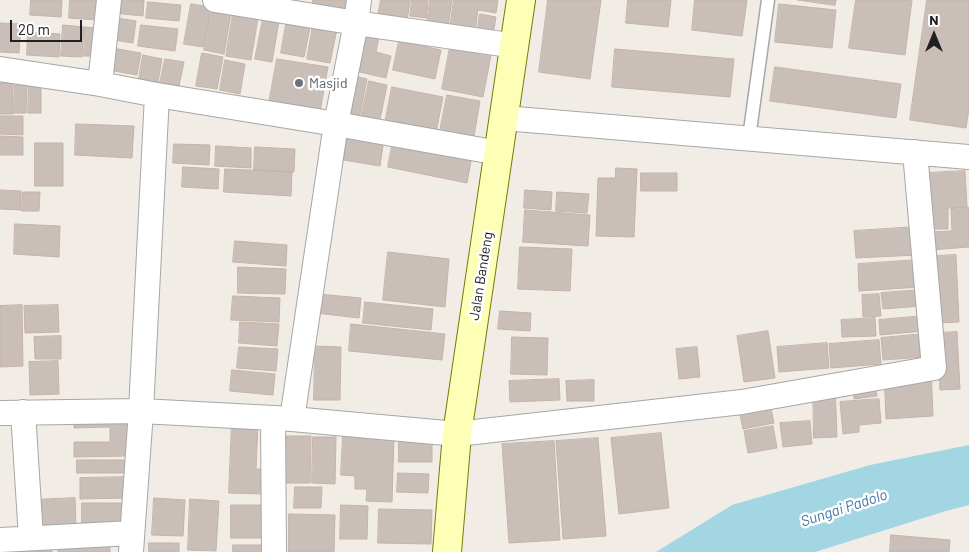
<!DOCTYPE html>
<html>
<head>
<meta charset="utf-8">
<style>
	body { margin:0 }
	#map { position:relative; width:969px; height:552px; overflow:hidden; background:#f1ede6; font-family:Barlow,sans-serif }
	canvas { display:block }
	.north { position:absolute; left:909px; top:10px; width:50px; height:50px; -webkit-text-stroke:4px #fff; paint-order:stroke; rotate:0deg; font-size:14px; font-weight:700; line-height:20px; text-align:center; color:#202020 }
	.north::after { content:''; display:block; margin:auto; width:18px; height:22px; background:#202020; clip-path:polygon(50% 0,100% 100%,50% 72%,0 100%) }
	.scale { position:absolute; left:10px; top:20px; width:72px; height:22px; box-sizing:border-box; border:2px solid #202020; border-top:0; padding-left:6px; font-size:15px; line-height:18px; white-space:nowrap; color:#202020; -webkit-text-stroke:4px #fff; paint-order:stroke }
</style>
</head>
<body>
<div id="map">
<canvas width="969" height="552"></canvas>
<div class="north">N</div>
<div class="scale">20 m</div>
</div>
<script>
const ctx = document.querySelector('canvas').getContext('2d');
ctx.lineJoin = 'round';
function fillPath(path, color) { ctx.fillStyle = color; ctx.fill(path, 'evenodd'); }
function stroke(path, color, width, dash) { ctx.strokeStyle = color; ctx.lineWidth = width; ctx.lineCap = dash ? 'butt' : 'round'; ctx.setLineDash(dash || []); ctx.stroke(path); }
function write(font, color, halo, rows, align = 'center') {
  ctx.font = font + ' Barlow,sans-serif'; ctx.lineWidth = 5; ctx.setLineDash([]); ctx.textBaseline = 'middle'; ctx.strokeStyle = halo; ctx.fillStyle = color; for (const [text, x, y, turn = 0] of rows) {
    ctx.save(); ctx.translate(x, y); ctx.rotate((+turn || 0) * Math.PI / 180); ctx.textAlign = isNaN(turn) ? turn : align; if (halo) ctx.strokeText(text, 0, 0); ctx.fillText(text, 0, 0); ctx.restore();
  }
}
fillPath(new Path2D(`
	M969 445V505L946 511 815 552H656L732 505 870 465Z`), '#a2d6e3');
const building = new Path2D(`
	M31 0H62L61 17 30 15Z
	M70 0H99L98 20 69 18Z
	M116 0H144L143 16 114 13Z
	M313 0H346L343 13 312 7Z
	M381 0H410L407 21 378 16Z
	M412 0H428L426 18 410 16Z
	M430 0H452L448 26 427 23Z
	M454 0H498L496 13 478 10 475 31 450 28Z
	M548 0H601L590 79 539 72Z
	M628 0H671L668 27 626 23Z
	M695 0H747L742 36 692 30Z
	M798 0H836L835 5Z
	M856 0H912L905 55 849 48Z
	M927 0H969V109L966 128 910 120Z
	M148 2 181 5 179 21 146 18Z
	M191 4 211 7 203 47 184 44Z
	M779 4 836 10 832 48 775 42Z
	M211 10 231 13 224 54 204 50Z
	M233 14 258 18 251 60 226 56Z
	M480 14 496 17 493 35 477 32Z
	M117 18 136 21 133 43 114 40Z
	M263 19 279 21 272 62 255 59Z
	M287 19 311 23 304 57 281 53Z
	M0 23 21 24 19 53 0 52Z
	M63 25 84 27 82 57 61 56Z
	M141 25 178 29 175 51 138 46Z
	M313 25 337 29 330 63 307 59Z
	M85 27 98 28 96 56H84Z
	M350 31 379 37 376 52 391 56 386 78 342 68Z
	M28 32 60 34 59 57 27 55Z
	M399 41 441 50 435 79 393 70Z
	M451 42 492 50 483 97 442 89Z
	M112 48 141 53 137 75 108 70Z
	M615 49 734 59 730 97 612 87Z
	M202 53 223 57 217 89 196 86Z
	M143 55 162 59 158 82 139 79Z
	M165 59 184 62 179 86 160 83Z
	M277 59 328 67 320 112 269 103Z
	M225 60 245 64 240 94 220 90Z
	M775 67 901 84 896 118 770 101Z
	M341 73 367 79 358 123 334 110Z
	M369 81 387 85 379 125 360 121Z
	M0 83H13V114H0Z
	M29 84 41 85V113H28Z
	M15 85H27L26 113H14Z
	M392 87 443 97 435 138 384 128Z
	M447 95 480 101 473 142 439 136Z
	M0 116H23V135L0 134Z
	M76 124 134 126 132 158 75 155Z
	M341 133 384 139 380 166 337 159Z
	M0 136 23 137V155H0Z
	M393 141 472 156 467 183 388 167Z
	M35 143H63V186H35Z
	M174 144 210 145 209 165 173 163Z
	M216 146 251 148V168L215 166Z
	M255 147 295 149 294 172 254 170Z
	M183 167 219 169 218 189 182 187Z
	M616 168 637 169 634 237 596 236 598 178H615Z
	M225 169 292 172 291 196 224 192Z
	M965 171 967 207 948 208V229H929L926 173Z
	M641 173H677V191H641Z
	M0 190 21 191V210L0 209Z
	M525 190 552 192 551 210 524 208Z
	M23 192H40L39 211H22Z
	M557 192 589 194 587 213 556 211Z
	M969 208V247L930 250 929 232 952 231 951 209Z
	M525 210 590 215 588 246 523 242Z
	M15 224 60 226 59 257 14 254Z
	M916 227 918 255 856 258 854 231Z
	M235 241 287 245 286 266 233 262Z
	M520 247 572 249 570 291 518 289Z
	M388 252 449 259 445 307 383 300Z
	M956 255 959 322 938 323 935 256Z
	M919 260 920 287 859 291 858 264Z
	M238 267 286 269 285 294 238 293Z
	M921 290 922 306 883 309 881 293Z
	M318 294 361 298 359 318 316 313Z
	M879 294 881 316 863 317 862 295Z
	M233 296 280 298 279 322 231 320Z
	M365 302 433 309 431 330 363 323Z
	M22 305 23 366 0 367V306Z
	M58 305 59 332 25 333 24 306Z
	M500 311 531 313 530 331 498 329Z
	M923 316 924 331 880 335 879 320Z
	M875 318 876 336 842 337 841 320Z
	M240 322 279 324 277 346 239 343Z
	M351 324 445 334 442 360 349 351Z
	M768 331 775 378 744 382 737 336Z
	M957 332 960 389 940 390 937 333Z
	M923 334 925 357 883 360 881 338Z
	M61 336V359H35L34 337Z
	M512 337 548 338 547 375 511 374Z
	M879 340 881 364 831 368 829 344Z
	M827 343 829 368 779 372 777 347Z
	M315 346 341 347 340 400H314Z
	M239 347 278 349 276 371 237 368Z
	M697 347 700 377 679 379 676 349Z
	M58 361 59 394 30 395 29 362Z
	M931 368 933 416 886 419 884 370Z
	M232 370 275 374 273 395 230 391Z
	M874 372 877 396 854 399 851 374Z
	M559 379 560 400 510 402 509 381Z
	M594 380V401H567L566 381Z
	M813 384H835L837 437 814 438Z
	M769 399 774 423 743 429 738 405Z
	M879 399 881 423 859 425V432L843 434 840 402Z
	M130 415V456L74 457V442H110V427L74 428V416Z
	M232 421 258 422 256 469H264L263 494 229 493Z
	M810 421 812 444 783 447 780 423Z
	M773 426 777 448 748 453 744 431Z
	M661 433 669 508 619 514 611 438Z
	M287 436H311L310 483H285Z
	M343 436 394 438 392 502 366 501 367 489H355V476L341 475Z
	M313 437H336L335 484 312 483Z
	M598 438 606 536 563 539 556 441Z
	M399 440H432V462H399Z
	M554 441 560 540 509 543 502 444Z
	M77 460H126V473H77Z
	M398 473 429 474 428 493 397 492Z
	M127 477 128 498 80 499V478Z
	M295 487H322L321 508H294Z
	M75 498 76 527H33L32 500Z
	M154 498 185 500 183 536 152 535Z
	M190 499 219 501 216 551 188 550Z
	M82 503H124V523H82Z
	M231 505H267V538H231Z
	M341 505 368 506 367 539H340Z
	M379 509 432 510 431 544 378 543Z
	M289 514 335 515 334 552H289Z
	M891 535 950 540 949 552H890Z
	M149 543H179V552H149Z
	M110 545V552H58V547Z
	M233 545H264V552H233Z
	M52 548V552H18V550Z`);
fillPath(building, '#cabfb8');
stroke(building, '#c5b3a6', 1);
const lane = new Path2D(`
	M749 138 768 0`);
const street = new Path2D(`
	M215 0 356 23 516 46
	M0 69 100 84 157 95 336 124 499 153
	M100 84 109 0
	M504 118 969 157
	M23 412 31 538
	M0 413 141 411 292 419 457 434 742 402 934 368 915 152
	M273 419 274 552
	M292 419 336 124 356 23 359 0
	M0 540 132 533
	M131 552 141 411 157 95`);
const secondary = new Path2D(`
	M447 552 457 434 521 0`);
stroke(lane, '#a7a7a7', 15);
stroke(street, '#a7a7a7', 26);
stroke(secondary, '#737e00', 30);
stroke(lane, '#fff', 12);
stroke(street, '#fff', 24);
stroke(secondary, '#fdffb6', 28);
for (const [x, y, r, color] of [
	[299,83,5,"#6b7280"]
]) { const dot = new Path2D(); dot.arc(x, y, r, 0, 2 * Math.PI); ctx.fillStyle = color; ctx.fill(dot); stroke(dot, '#fff', 2); }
write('14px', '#5b616d', '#fff', [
	["Masjid",309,83]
], 'left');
write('14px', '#202020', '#fff', [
	["Jalan Bandeng",481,276,-81]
]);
write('italic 15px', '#3d76a9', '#fff', [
	["Sungai Padolo",844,508,-18]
]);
</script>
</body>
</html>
